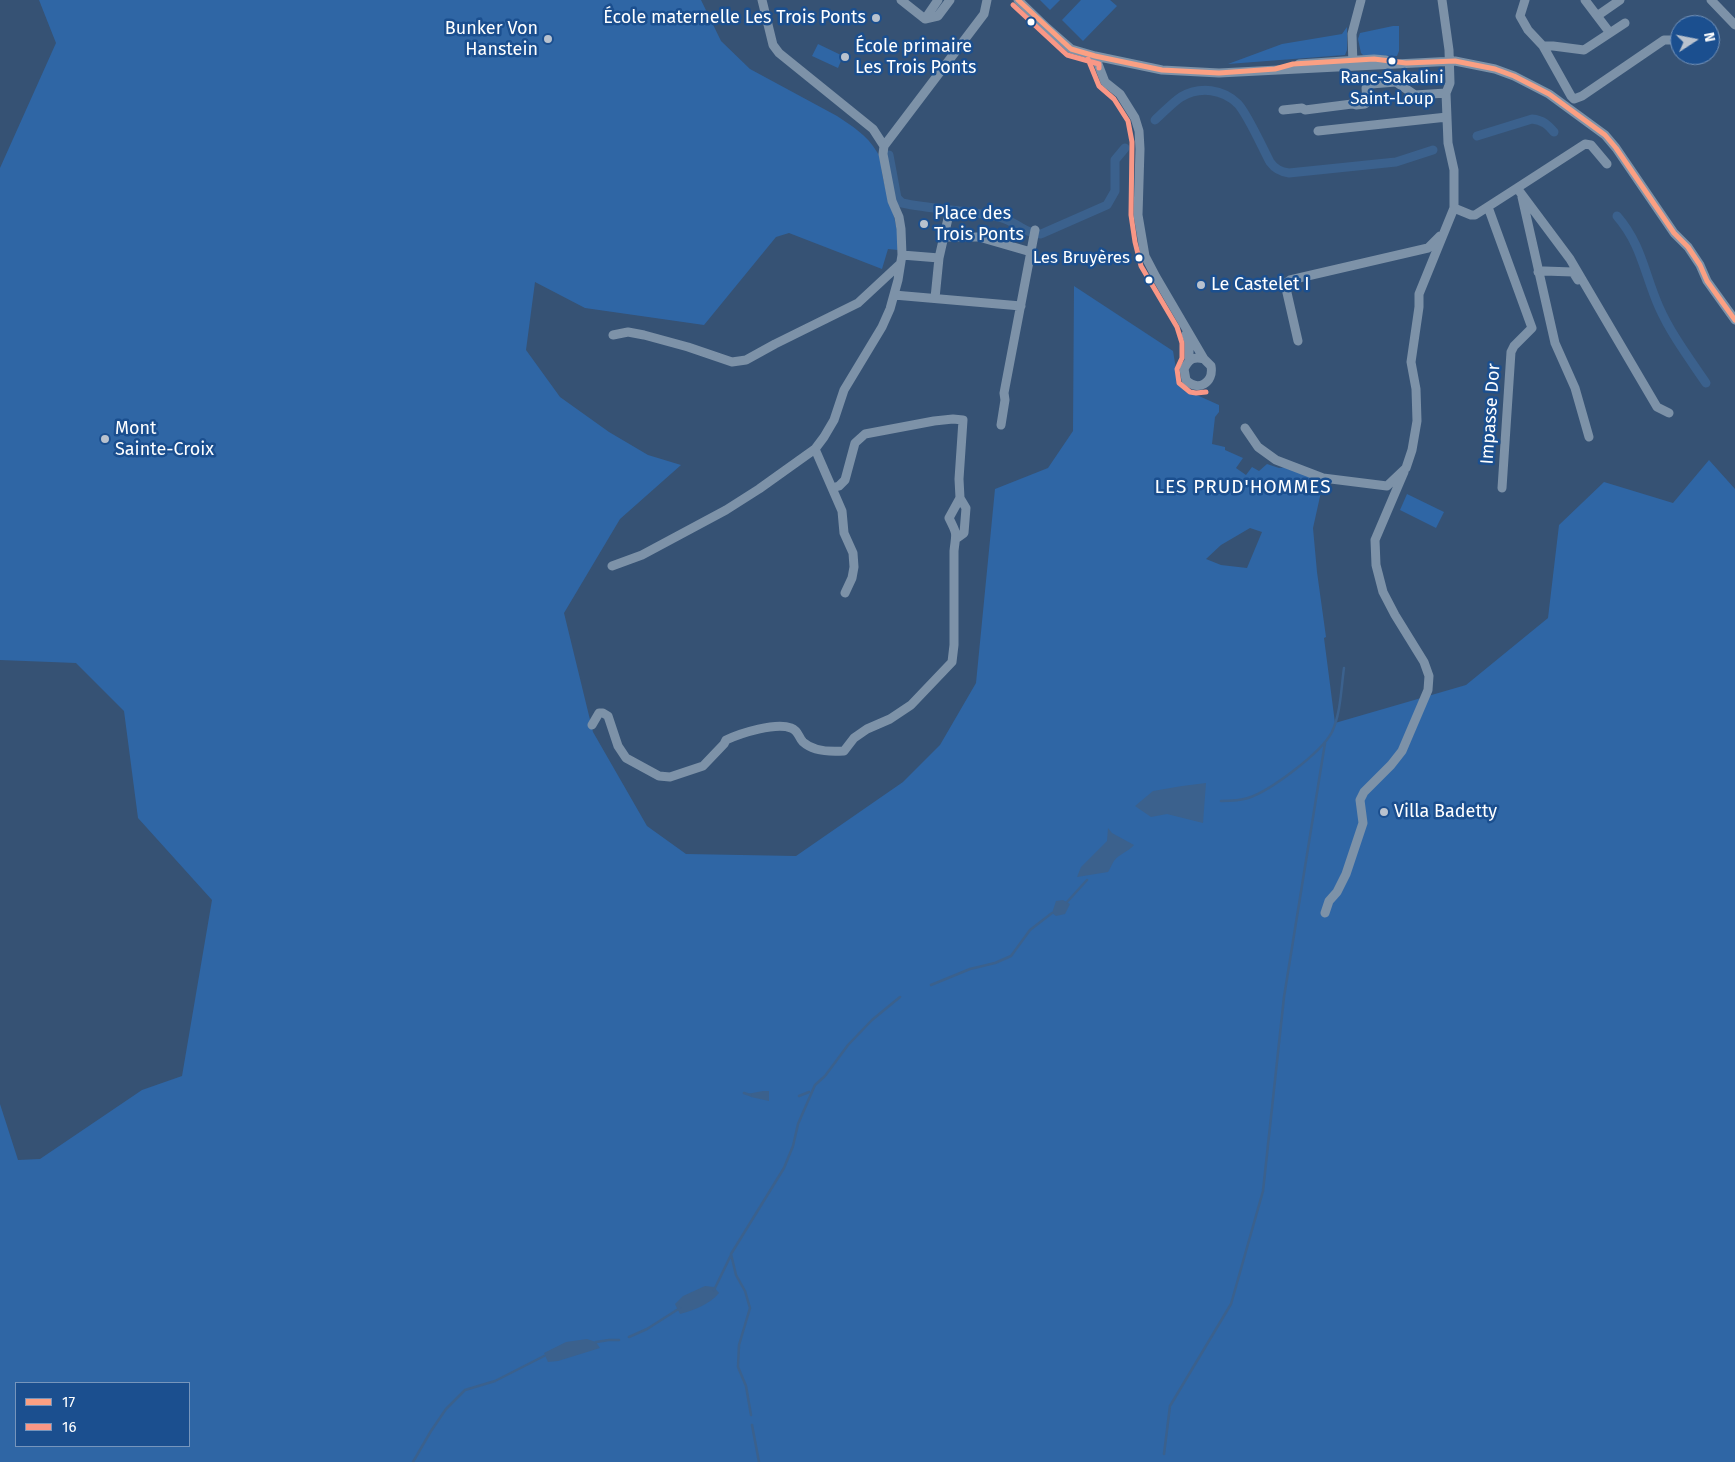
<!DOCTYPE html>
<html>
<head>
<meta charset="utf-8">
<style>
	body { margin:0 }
	#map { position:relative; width:1735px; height:1462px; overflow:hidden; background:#365274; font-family:"Fira Sans",sans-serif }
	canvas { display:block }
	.legend { position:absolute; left:15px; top:1382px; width:175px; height:65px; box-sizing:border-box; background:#1b4f8f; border:1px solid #7695bc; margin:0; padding:6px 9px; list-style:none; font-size:15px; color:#fff }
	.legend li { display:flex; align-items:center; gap:10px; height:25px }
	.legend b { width:25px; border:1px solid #7695bc }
	.north { position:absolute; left:1670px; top:15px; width:50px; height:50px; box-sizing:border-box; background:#1b4f8f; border:1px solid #7695bc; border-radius:50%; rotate:79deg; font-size:14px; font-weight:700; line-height:20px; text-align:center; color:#fff }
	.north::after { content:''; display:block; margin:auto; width:18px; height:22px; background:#b9c2ce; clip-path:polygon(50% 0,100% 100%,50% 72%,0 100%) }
</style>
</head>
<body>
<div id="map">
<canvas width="1735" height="1462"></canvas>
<ul class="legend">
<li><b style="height:6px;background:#fba083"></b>17</li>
<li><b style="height:6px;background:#f99786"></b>16</li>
</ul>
<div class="north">N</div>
</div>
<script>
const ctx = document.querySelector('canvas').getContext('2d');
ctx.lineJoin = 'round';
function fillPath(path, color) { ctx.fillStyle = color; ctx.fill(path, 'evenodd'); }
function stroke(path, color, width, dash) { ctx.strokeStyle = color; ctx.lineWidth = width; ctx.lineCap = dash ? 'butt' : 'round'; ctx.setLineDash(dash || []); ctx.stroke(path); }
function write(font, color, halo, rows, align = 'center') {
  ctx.font = font + ' "Fira Sans",sans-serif'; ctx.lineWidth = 5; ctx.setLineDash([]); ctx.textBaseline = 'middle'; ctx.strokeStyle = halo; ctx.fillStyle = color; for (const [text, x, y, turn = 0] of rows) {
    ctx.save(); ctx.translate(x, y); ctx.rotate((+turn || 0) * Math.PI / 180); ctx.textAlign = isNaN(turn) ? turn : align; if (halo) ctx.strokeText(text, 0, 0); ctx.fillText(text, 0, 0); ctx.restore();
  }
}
fillPath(new Path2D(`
	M39 0H701L721 41 750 69 837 116C852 126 867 135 877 152 882 159 881 170 883 178 888 202 900 225 898 250L888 249 882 269 789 233 776 237 704 325 585 308 535 282 526 350 560 397 609 432 648 455 681 465 620 519 564 613 593 732 647 826 686 854 796 856 903 782 940 745 976 683 995 489 1048 468 1073 431 1074 286 1173 351 1179 386 1181 385 1190 392 1219 405V412L1215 417 1212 444 1225 447V450L1243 458 1236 468 1246 475 1252 467 1259 471 1267 464 1279 468 1287 467 1317 479 1319 482 1323 483 1313 528 1317 572 1326 637 1324 638 1335 723 1466 685 1548 618 1559 525 1604 482 1673 503 1709 460 1735 489V1462H0V1104L18 1160 40 1159 142 1090 182 1076 212 900 138 818 124 711 76 663 0 660V168L56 43ZM1250 528 1262 532 1247 568 1221 565 1206 559 1221 545ZM16 1383H189V1446H16Z
	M1040 0H1060L1050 10Z
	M1081 0H1110L1117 6 1083 41 1062 20Z
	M1393 26H1399V51L1397 56 1363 55 1361 53 1358 39 1360 33Z
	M1347 27V50L1345 55 1228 64 1282 44 1342 34Z
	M818 44 843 56 838 68 812 56Z
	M1407 494 1444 512 1436 528 1400 510Z`), '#2f66a5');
fillPath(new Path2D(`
	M1206 783 1203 823 1167 814 1151 817 1135 806 1153 791 1182 786Z
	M1108 828 1112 833 1134 845C1128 852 1119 854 1114 861 1112 864 1110 869 1108 872L1077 877 1081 867 1107 841Z
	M1063 900 1070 904 1065 914 1056 916 1052 913 1056 901Z
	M763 1091H769V1101L751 1097 747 1094Z
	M705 1286 714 1287 719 1293C709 1305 694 1310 680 1314L675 1304 683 1296Z
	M587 1339 596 1342 600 1348 558 1361 548 1362 544 1353 566 1342Z`), '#3b618d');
stroke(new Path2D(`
	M1221 801C1230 801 1239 801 1248 798 1270 791 1321 753 1332 732 1341 712 1341 689 1344 668
	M1067 902 1087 880
	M931 985 970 969 995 963 1011 956 1030 930 1052 913
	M744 1093 750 1095
	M799 1096 809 1092
	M714 1290 731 1255
	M629 1337 647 1329 680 1308
	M596 1342 609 1340H619
	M751 1415 746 1386 738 1367 739 1345 750 1308 745 1291 736 1275 731 1254 784 1168 793 1146 798 1124 815 1085 825 1076 848 1045 872 1020 900 997
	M752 1425 759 1462
	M1164 1454 1170 1406 1231 1304 1263 1191 1284 997 1325 743
	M413 1462 431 1431 446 1409 465 1390 495 1381 544 1356`), '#3b618d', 2.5);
stroke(new Path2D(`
	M1155 120C1164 112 1172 103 1181 97 1200 86 1223 89 1238 104 1248 115 1262 147 1270 162 1275 169 1280 172 1289 173L1396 162 1433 150
	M1477 136 1532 119C1543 120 1548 125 1554 132
	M889 155 897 198 902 203C935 210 969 210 1002 218 1016 222 1026 234 1041 234L1107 205 1115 191V160L1125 148
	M1617 216C1642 245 1644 273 1659 307 1671 334 1689 358 1706 383`), '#3b618d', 9);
stroke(new Path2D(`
	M762 0 773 45 779 53 873 129 884 146
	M901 0 925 19 938 16 950 0
	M1018 0 1047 28 1071 49 1095 56 1162 70 1219 73 1455 61 1495 69 1514 76 1549 94 1605 135 1616 148 1674 233 1688 247 1700 265 1707 281 1735 320
	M1525 0 1520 16 1528 30 1543 46 1571 96 1574 99 1582 96 1664 40H1680
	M1585 0 1610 33
	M1711 0 1735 25
	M1597 16 1620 0
	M925 19 938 0
	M1543 46H1553L1584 50 1625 23
	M1095 56 1105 82 1120 94 1135 118 1139 131 1140 149 1138 215 1145 256 1156 277 1204 359 1211 366C1214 383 1198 392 1186 380L1184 369C1189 359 1194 356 1204 359
	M1299 64 1374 59 1386 60
	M1353 66 1352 34 1361 0
	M1283 110 1302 108 1305 110 1352 104 1356 105 1365 104 1367 101 1366 88 1371 84 1396 82 1415 95 1446 93
	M1318 131 1447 117
	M1517 188 1585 144 1591 145 1607 164
	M1522 197 1555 343 1575 388 1589 437
	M1488 207 1532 328 1514 346 1511 352 1502 488
	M1454 208 1471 215H1475L1517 188 1570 259 1657 407 1669 413
	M944 237H979L1031 252
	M902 255 939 258
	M1538 272 1544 271 1573 272 1578 280
	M894 295 1021 306
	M935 298 939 258 949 214
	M1186 334 1189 342V360
	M613 335 628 332 644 335 688 347 732 362 746 360 775 344 858 303 900 264
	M1298 341 1285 284 1290 280 1428 248 1440 236
	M1001 425 1005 400 1004 393 1035 230
	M1245 428 1258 447 1276 460 1323 478 1387 486 1406 468 1412 450 1417 421 1416 389 1411 362 1419 307V294L1454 208V170L1448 143 1446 93 1450 83 1449 50 1442 0
	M815 449 842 511 844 533 853 553 854 567 852 578 845 593
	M957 538 964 533 966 508 960 498
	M612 566 642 555 726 510 759 489 815 449 824 437 834 420 844 390 882 327 890 309 898 280 902 255 901 229 899 217 892 201 883 154 884 146 984 14 987 0
	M592 725 599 713H603L608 716 618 746 626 758 659 776 670 777 703 766 724 744 726 740C741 733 776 722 791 728 799 731 798 737 803 742 814 752 831 752 844 751L854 738 867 729 890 719 911 705 952 662 954 645V551C956 532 958 536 949 518L960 498 959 479 963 420 953 419 934 421 865 434 855 443 845 480 839 486 832 488
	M1325 913 1329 901 1337 892 1346 874 1363 823 1360 800 1364 792 1391 765 1402 751 1428 690 1429 676 1424 662 1395 615 1383 592 1376 565 1375 540 1404 472`), '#7d92a8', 9);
stroke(new Path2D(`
	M1018 0 1071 49 1095 56 1162 70 1219 73 1275 69 1293 64 1374 59 1406 63 1455 61 1495 69 1514 76 1549 94 1605 135 1616 148 1674 233 1688 247 1700 265 1707 281 1735 320`), '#fba083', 5);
stroke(new Path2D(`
	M1013 5 1067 55 1099 64V68
	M1088 59 1099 86 1114 99 1128 121 1132 142 1131 215 1135 242 1141 266 1177 327 1182 343V358L1177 369 1179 383 1190 392 1196 393 1206 392`), '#f99786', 5);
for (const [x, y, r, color] of [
	[876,18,5,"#b9c2ce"],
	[1031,22,4.5,"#fff"],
	[548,39,5,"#b9c2ce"],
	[845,57,5,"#b9c2ce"],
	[1392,61,4.5,"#fff"],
	[924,224,5,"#b9c2ce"],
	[1139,258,4.5,"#fff"],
	[1149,280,4.5,"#fff"],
	[1201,285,5,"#b9c2ce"],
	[105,439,5,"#b9c2ce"],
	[1384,812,5,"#b9c2ce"]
]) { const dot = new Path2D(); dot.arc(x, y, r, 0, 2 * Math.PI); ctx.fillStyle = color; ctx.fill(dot); stroke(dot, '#1b4f8f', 2); }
write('17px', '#fff', '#1b4f8f', [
	["Ranc-Sakalini",1392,78],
	["Saint-Loup",1392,99],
	["Les Bruyères",1130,258,"right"]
]);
write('18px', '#fff', '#1b4f8f', [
	["École maternelle Les Trois Ponts",866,18,"right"],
	["Bunker Von",538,29,"right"],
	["Hanstein",538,50,"right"],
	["École primaire",855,47],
	["Les Trois Ponts",855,68],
	["Place des",934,214],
	["Trois Ponts",934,235],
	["Le Castelet I",1211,285],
	["Mont",115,429],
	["Sainte-Croix",115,450],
	["Villa Badetty",1394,812]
], 'left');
write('18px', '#fff', '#1b4f8f', [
	["Impasse Dor",1491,414,-86]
]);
ctx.letterSpacing = '1px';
write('19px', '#fff', '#1b4f8f', [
	["LES PRUD'HOMMES",1243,488]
]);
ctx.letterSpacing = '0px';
</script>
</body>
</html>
